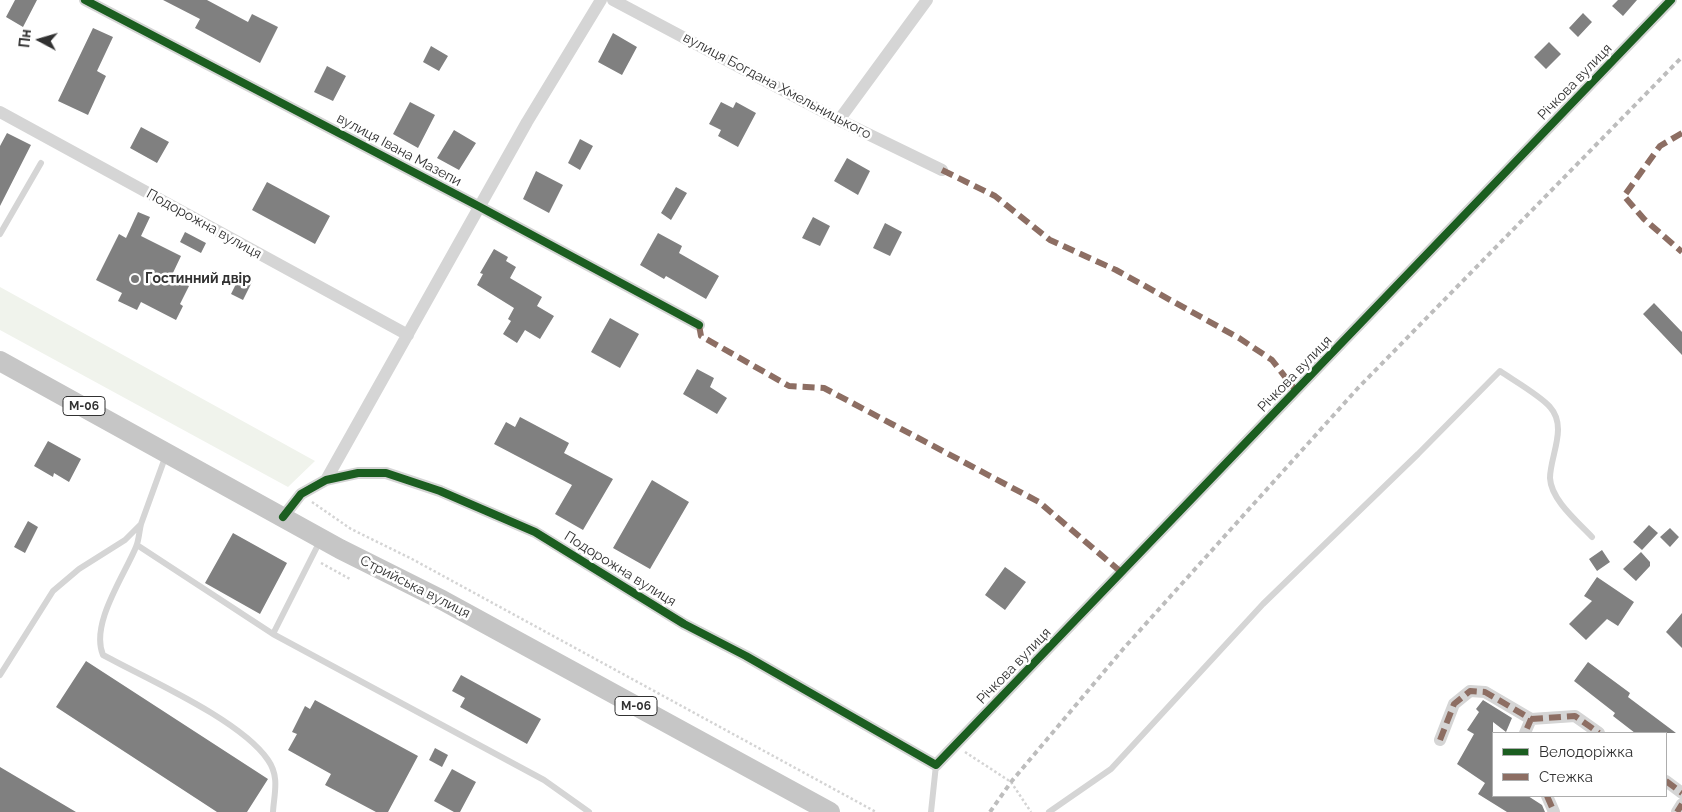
<!DOCTYPE html>
<html>
<head>
<meta charset="utf-8">
<style>
	body { margin:0 }
	#map { position:relative; width:1682px; height:812px; overflow:hidden; background:#fff; font-family:Raleway,sans-serif }
	canvas { display:block }
	.legend { position:absolute; left:1492px; top:732px; width:175px; height:65px; box-sizing:border-box; background:#fff; border:1px solid #adadad; margin:0; padding:6px 9px; list-style:none; font-size:15px; color:#313131 }
	.legend li { display:flex; align-items:center; gap:10px; height:25px }
	.legend b { width:25px; border:1px solid #adadad }
	.north { position:absolute; left:15px; top:15px; width:50px; height:50px; -webkit-text-stroke:4px #fff; paint-order:stroke; rotate:276deg; font-size:14px; font-weight:700; line-height:20px; text-align:center; color:#313131 }
	.north::after { content:''; display:block; margin:auto; width:18px; height:22px; background:#313131; clip-path:polygon(50% 0,100% 100%,50% 72%,0 100%) }
</style>
</head>
<body>
<div id="map">
<canvas width="1682" height="812"></canvas>
<ul class="legend">
<li><b style="height:6px;background:#1b5e20"></b>Велодоріжка</li>
<li><b style="height:6px;background:#8d6e63"></b>Стежка</li>
</ul>
<div class="north">Пн</div>
</div>
<script>
const ctx = document.querySelector('canvas').getContext('2d');
ctx.lineJoin = 'round';
function fillPath(path, color) { ctx.fillStyle = color; ctx.fill(path, 'evenodd'); }
function stroke(path, color, width, dash) { ctx.strokeStyle = color; ctx.lineWidth = width; ctx.lineCap = dash ? 'butt' : 'round'; ctx.setLineDash(dash || []); ctx.stroke(path); }
function write(font, color, halo, rows, align = 'center') {
  ctx.font = font + ' Raleway,sans-serif'; ctx.lineWidth = 5; ctx.setLineDash([]); ctx.textBaseline = 'middle'; ctx.strokeStyle = halo; ctx.fillStyle = color; for (const [text, x, y, turn = 0] of rows) {
    ctx.save(); ctx.translate(x, y); ctx.rotate((+turn || 0) * Math.PI / 180); ctx.textAlign = isNaN(turn) ? turn : align; if (halo) ctx.strokeText(text, 0, 0); ctx.fillText(text, 0, 0); ctx.restore();
  }
}
fillPath(new Path2D(`
	M0 287 315 461 288 487 0 330Z`), '#f0f3ec');
fillPath(new Path2D(`
	M15 0H37L23 27 6 17Z
	M163 0H207L248 22 252 14 278 27 260 63 195 28 200 19Z
	M1618 0H1637L1623 16 1612 6Z
	M1583 13 1592 22 1578 37 1569 28Z
	M93 28 113 37 97 71 106 76 88 115 58 101Z
	M613 33 637 47 622 75 598 62Z
	M1549 42 1561 54 1546 69 1534 57Z
	M431 46 448 56 439 71 423 62Z
	M327 66 346 76 333 101 314 92Z
	M410 102 435 115 418 148 393 134Z
	M721 102 733 108 736 102 756 113 738 147 718 136 721 130 709 124Z
	M141 127 169 142 157 163 130 148Z
	M454 130 476 143 459 170 437 158Z
	M7 133 31 145 0 206V146Z
	M580 139 593 146 580 170 568 163Z
	M847 158 870 171 858 195 834 181Z
	M536 171 563 185 549 213 523 199Z
	M267 182 330 216 315 244 252 210Z
	M676 187 687 193 671 220 661 213Z
	M138 212 150 217 141 236 181 256 171 277 189 286 180 304 183 306 176 320 141 302 137 310 118 301 122 293 96 280 119 234 126 238Z
	M813 217 830 226 820 246 802 238Z
	M885 223 902 232 890 256 873 248Z
	M185 232 206 243 201 253 180 242Z
	M658 233 682 246 679 253 719 276 706 299 666 276 664 279 640 265Z
	M494 249 508 257 506 261 516 267 510 278 542 297 537 306 554 316 540 339 525 330 517 343 503 334 511 321 508 319 514 308 477 285 483 274 480 273Z
	M241 274 253 280 243 300 231 294Z
	M1654 303 1682 332V355L1643 314Z
	M610 318 639 334 620 368 591 352Z
	M697 369 714 378 710 387 727 398 717 414 683 394Z
	M520 417 569 443 564 453 613 479 583 530 555 514 572 485 494 444 506 422 515 427Z
	M48 441 81 459 69 482 54 473 53 477 34 466Z
	M652 480 689 502 650 569 613 548Z
	M28 521 38 527 25 553 14 547Z
	M1649 525 1658 533 1642 550 1633 542Z
	M1670 528 1679 537 1670 547 1660 537Z
	M233 533 287 563 260 614 205 583Z
	M1602 550 1610 562 1597 571 1589 559Z
	M1641 552 1650 562V566L1636 581 1623 569Z
	M1005 567 1026 582 1005 610 985 595Z
	M1597 577 1634 602 1618 626 1607 619 1586 640 1569 624 1592 601 1584 596Z
	M1682 613V648L1666 632Z
	M86 661 268 779 247 812H217L56 707Z
	M1588 662 1630 693 1628 697 1676 733H1635L1613 716 1615 713 1574 681Z
	M461 675 541 719 527 744 460 707 465 698 452 691Z
	M315 700 418 756 388 812H376L325 785 331 774 288 750 297 734 292 732 305 706 310 709Z
	M1483 700 1512 718 1506 732 1493 722V796H1528L1542 805 1545 812H1507L1478 794 1485 783 1457 764 1474 734 1467 730 1479 712 1476 709Z
	M435 748 448 755 442 767 429 760Z
	M0 767 76 812H0Z
	M452 769 476 782 460 812H454L434 801Z`), '#808080');
stroke(new Path2D(`
	M312 502 351 529 412 559 876 812
	M321 563 350 579
	M965 752 1011 782 1031 812`), '#d4d4d4', 2.5, [2.5, 2.5]);
stroke(new Path2D(`
	M0 234 41 163
	M141 524C139 532 139 540 136 547 124 576 90 624 103 655 147 679 241 720 268 760 280 777 274 794 273 812
	M137 545 273 634 544 780 589 812
	M273 634 320 541
	M0 675 53 591 79 569 125 540 141 524 166 455
	M931 812 936 765
	M1049 812 1111 769 1263 604 1418 454 1500 371C1513 380 1541 396 1550 407 1568 427 1550 456 1550 478 1551 500 1578 522 1592 537`), '#d5d5d5', 6);
stroke(new Path2D(`
	M85 0 480 207 699 325
	M613 0 839 120 942 170
	M0 112 408 335
	M839 120 927 0
	M326 480 527 122 601 0
	M283 517 301 494 326 480 358 473H386L440 491 535 532 684 624 746 656 936 765 1671 0
	M1531 719 1575 716 1599 733
	M1440 740 1454 704 1470 691 1485 692 1531 719 1525 733
	M1666 781 1682 793
	M1547 796 1554 812
	M1677 812 1682 804`), '#d5d5d5', 12);
stroke(new Path2D(`
	M0 361 340 549 442 600 830 812`), '#c6c6c6', 20);
stroke(new Path2D(`
	M990 812 1011 782 1124 648 1358 388 1682 57`), '#bdbdbd', 4, [5, 4]);
stroke(new Path2D(`
	M1682 133 1660 146 1624 196 1644 219 1682 252
	M942 170 995 196 1050 240 1116 270 1239 338 1272 360 1296 391
	M699 325 701 336 789 386 824 388 1039 502 1121 572
	M1531 719 1575 716 1599 733
	M1440 740 1454 704 1470 691 1485 692 1531 719 1525 733
	M1666 781 1682 793
	M1547 796 1554 812
	M1677 812 1682 804`), '#8d6e63', 6, [12, 6]);
stroke(new Path2D(`
	M85 0 480 207 699 325
	M283 517 301 494 326 480 358 473H386L440 491 535 532 684 624 746 656 936 765 1671 0`), '#1b5e20', 8);
for (const [x, y, r, color] of [
	[135,279,5,"#797979"]
]) { const dot = new Path2D(); dot.arc(x, y, r, 0, 2 * Math.PI); ctx.fillStyle = color; ctx.fill(dot); stroke(dot, '#fff', 2); }
for (const [x, y, w] of [
	[84,406,42],
	[636,706,42]
]) { const box = new Path2D(); box.roundRect(x - w / 2, y - 9.5, w, 19, 4); ctx.fillStyle = '#fff'; ctx.fill(box); stroke(box, '#313131', 1); }
write('bold 12px', '#313131', null, [
	["М-06",84,406],
	["М-06",636,706]
]);
write('14px', '#313131', '#fff', [
	["Річкова вулиця",1575,82,-46],
	["вулиця Богдана Хмельницького",777,86,28],
	["вулиця Івана Мазепи",399,150,28],
	["Подорожна вулиця",204,224,29],
	["Річкова вулиця",1295,374,-46],
	["Подорожна вулиця",620,569,32],
	["Стрийська вулиця",415,587,27],
	["Річкова вулиця",1014,666,-46]
]);
write('bold 14px', '#313131', '#fff', [
	["Гостинний двір",145,279]
], 'left');
</script>
</body>
</html>
